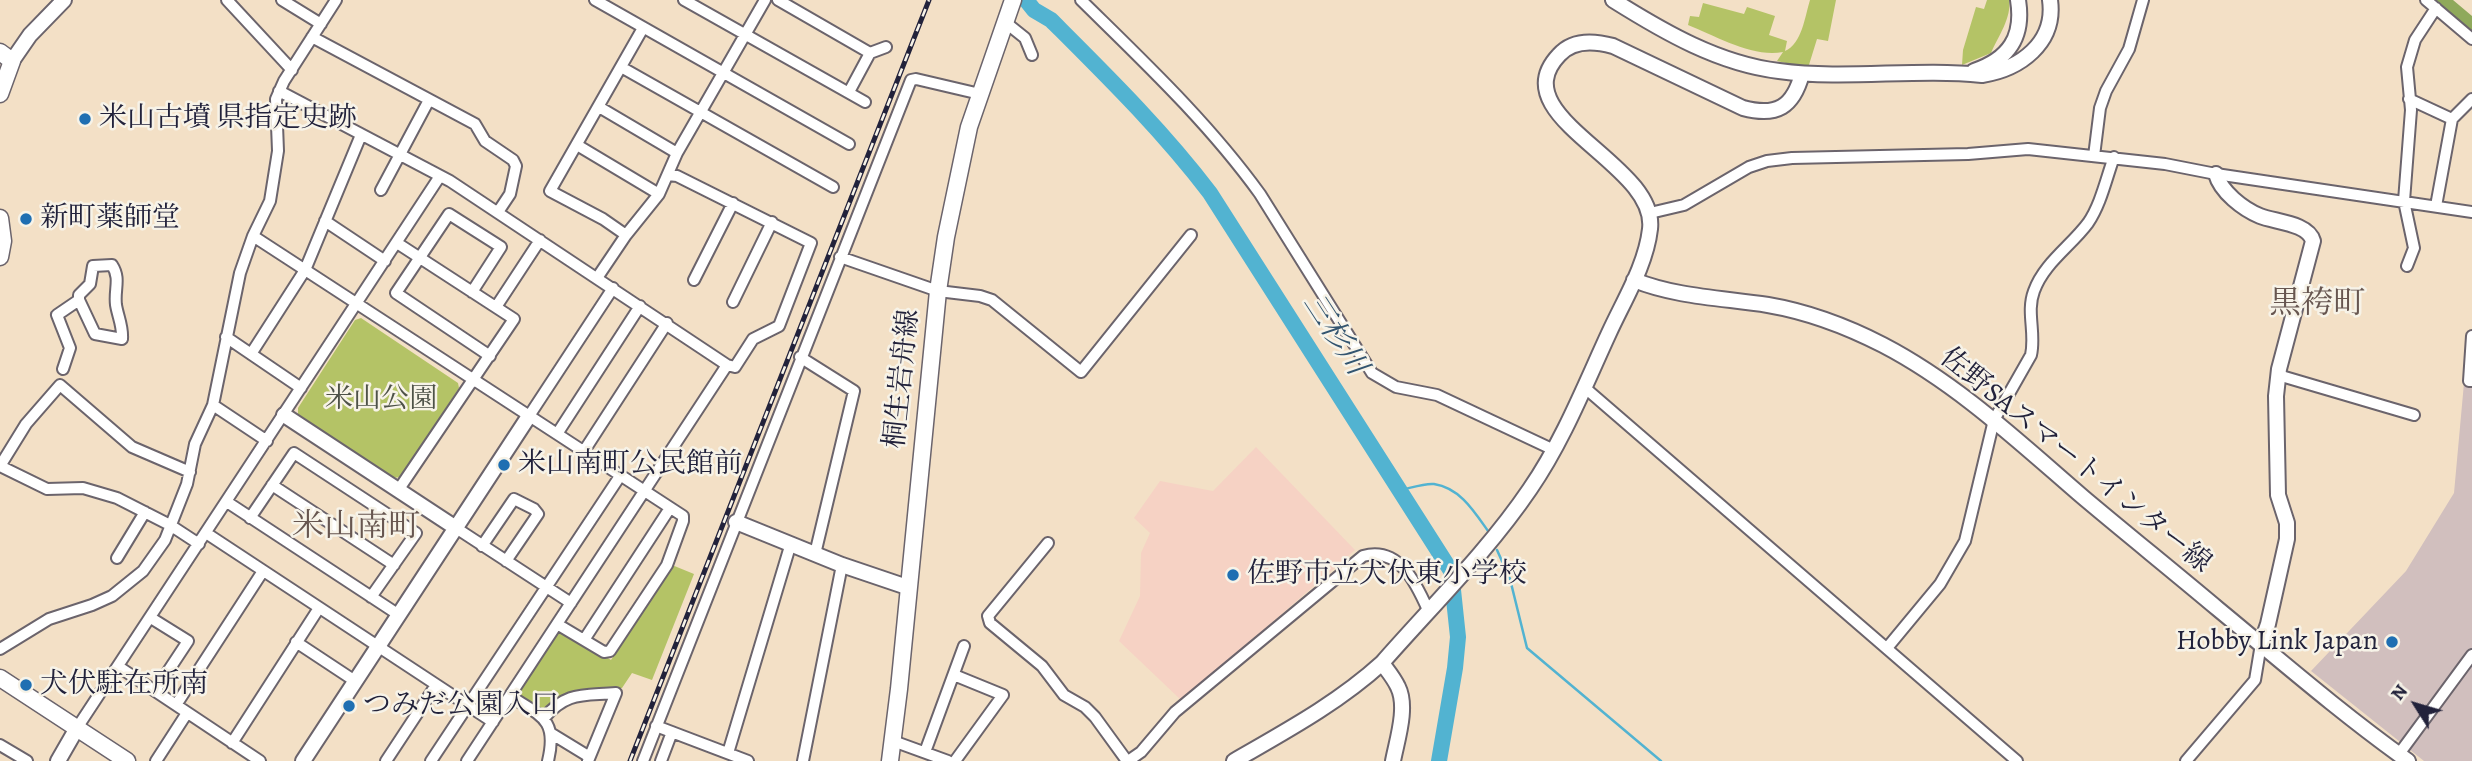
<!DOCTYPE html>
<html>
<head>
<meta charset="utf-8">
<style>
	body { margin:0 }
	#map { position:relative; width:2472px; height:761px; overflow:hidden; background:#f3e0c6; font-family:Alegreya,serif }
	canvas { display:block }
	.north { position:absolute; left:2381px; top:670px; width:70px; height:70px; -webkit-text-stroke:5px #f7f3e8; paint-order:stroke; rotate:307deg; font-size:19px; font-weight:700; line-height:28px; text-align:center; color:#22223b }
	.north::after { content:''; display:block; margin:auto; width:24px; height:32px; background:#22223b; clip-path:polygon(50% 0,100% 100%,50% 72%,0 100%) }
</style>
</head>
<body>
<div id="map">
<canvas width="2472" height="761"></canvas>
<div class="north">N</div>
</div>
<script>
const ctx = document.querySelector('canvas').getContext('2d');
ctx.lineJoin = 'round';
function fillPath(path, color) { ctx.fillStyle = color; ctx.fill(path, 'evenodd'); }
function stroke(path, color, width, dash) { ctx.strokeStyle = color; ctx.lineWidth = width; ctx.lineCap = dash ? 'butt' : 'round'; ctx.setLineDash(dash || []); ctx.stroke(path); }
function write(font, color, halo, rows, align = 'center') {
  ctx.font = font + ' Alegreya,"Noto Serif JP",serif'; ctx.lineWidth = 5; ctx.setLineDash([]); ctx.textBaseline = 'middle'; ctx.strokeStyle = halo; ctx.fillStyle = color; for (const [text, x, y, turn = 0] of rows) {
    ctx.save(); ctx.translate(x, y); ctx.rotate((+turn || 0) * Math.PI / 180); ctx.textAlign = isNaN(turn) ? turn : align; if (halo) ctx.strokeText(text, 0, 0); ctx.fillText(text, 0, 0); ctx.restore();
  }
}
fillPath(new Path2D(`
	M1256 447 1355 550 1182 701 1119 641 1140 596 1141 553 1150 533 1134 518 1160 481 1213 491Z`), '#f6d2c4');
fillPath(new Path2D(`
	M2472 333V761H2424L2311 671 2406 571 2454 493 2464 383Z`), '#d1bfbe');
fillPath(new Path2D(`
	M1810 0H1836L1828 41 1817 39 1808 68 1777 61 1783 52C1753 58 1716 36 1688 25L1690 16 1699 17 1703 3 1744 14 1747 7 1775 16 1769 35 1787 41 1785 51C1802 44 1805 16 1810 0Z
	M1987 0H2009C2012 17 1998 37 1991 53L1962 65 1963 50 1976 7 1984 9Z
	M361 318 458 383 459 388 401 477 393 478 298 414V408L355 320Z
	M672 565 694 574 652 680 632 673 622 688 566 694C556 697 548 706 539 712L516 697 559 630H562L611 660Z`), '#b4c366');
fillPath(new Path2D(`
	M2430 0H2453L2472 16V35Z`), '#8fa95b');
stroke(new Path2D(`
	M1401 490C1411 488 1424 483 1434 484 1460 488 1474 511 1488 531
	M1497 550 1510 579 1527 648 1661 761`), '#52b3d1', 2.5);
stroke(new Path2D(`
	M1026 0 1034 10 1051 20C1107 76 1162 130 1210 193L1451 571 1458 637 1455 668 1439 761`), '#52b3d1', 16);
const street = new Path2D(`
	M227 0 292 70
	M282 0 321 24
	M595 0 849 144
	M684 0 865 102
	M778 0 870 53
	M1081 0C1144 62 1208 122 1260 194L1372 373 1396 387 1437 395 1554 450
	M2426 0 2472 39
	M1005 22 1025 38 1032 55
	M312 37 475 124 485 141 513 160 516 166 510 194 498 212
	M621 67 833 187
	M279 91 450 181 727 365 735 367 753 339 779 326 811 243 677 176 668 175
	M849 92 870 53 886 47
	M2409 99 2452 119
	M599 107 677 153
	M577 145 659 194
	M2094 156 2100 108 2106 91 2129 49 2143 0
	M381 190 429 100
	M2436 206 2452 119 2472 99
	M1650 213 1684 205 1749 167 1767 161 1792 158 1968 154 2028 149 2165 164 2216 174 2472 212
	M325 221 385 261
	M626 235 603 219 550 191 643 28
	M253 236 683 516V521L667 565 610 651 604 652 557 624
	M397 243 514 319 399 489
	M840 257 938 291 980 296 992 300 1081 372 1191 235
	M2407 266 2414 248 2404 201 2411 110 2407 67 2415 40 2436 8
	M597 278 626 235 659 194 677 153 765 0
	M694 280 733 203
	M472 292 501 247 449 214 396 293 490 356
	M733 302 772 222
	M496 307 540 240
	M2472 336 2469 381H2472
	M226 337 301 388
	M251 354 305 270 361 135
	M800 357 854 391 815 554
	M63 369 70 348 57 315 79 300 95 334 122 339C123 326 118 317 116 305 114 289 121 279 112 265L93 266 90 284 79 295V300
	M2278 375 2414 415
	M1584 387 2017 761
	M213 405 267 441
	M529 416 613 288
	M557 434 640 306
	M584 451 667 323
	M0 466 26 424 60 385 132 447 190 472
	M0 466 47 489 83 488 117 498 170 525 199 544
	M272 485 394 565
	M227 502 399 615
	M250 518 294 453 416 533 371 597
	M456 528 571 603
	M206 533 493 722
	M1048 543 988 616 990 623 1042 666 1064 695 1085 707 1095 717 1127 761
	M482 546 514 499 534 509 538 514 506 561
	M117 558 145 512
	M151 618 188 641 155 691
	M584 640 670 508
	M296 642 355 681
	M1887 648 1940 584 1965 541 1994 420 2031 355C2036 333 2026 312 2034 291 2044 263 2071 246 2088 223 2101 204 2106 179 2114 157
	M0 649 49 619 92 605 112 596 143 571 165 540 187 484 195 444 213 405 240 273 253 236 270 201 278 151 276 99 284 81 336 0
	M119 667 260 761
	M954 675 1003 695 955 761
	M510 696C541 716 558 719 548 761
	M176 705 263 571
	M544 718C567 691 583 696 616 693L588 761
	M656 726 748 761
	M77 728 440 176
	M552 734 588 756
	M893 741 948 761
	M232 743 319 608
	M0 745 27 761
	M925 752 964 646
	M728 753 791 543
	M2399 754 2472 655
	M156 761 187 713
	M386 761 436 685
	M431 761 620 476
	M467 761 727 365
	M643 761 911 80 916 79 980 94
	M661 761 672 732
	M803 761 842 565
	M1128 761 1141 752 1175 712 1363 556C1399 546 1416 583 1428 610
	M2186 761 2255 680 2261 644`);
const secondary = new Path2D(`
	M1613 0C1664 32 1719 64 1779 71 1846 80 1915 68 1982 75 2020 69 2056 43 2050 0
	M12 61 30 35 64 0
	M1974 71C2009 59 2024 37 2018 0
	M2216 174C2221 192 2243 209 2260 216 2275 222 2308 223 2313 241L2279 369 2276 396 2278 495 2287 523V539L2268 624 2261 644
	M1634 280C1676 297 1723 298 1768 305 1809 312 1846 326 1883 345 1958 384 2020 443 2084 498 2128 535 2174 572 2218 609 2281 661 2342 714 2408 761
	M284 415 456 528
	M736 522 842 565 907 587
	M1382 663C1387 670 1394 678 1398 687 1408 707 1397 740 1393 761
	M58 761 77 728
	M303 761 529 416
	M1234 761C1286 731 1338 703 1382 663 1432 606 1488 551 1530 489 1563 441 1585 385 1609 333 1624 300 1646 265 1650 229 1658 163 1500 117 1559 55 1573 39 1595 41 1613 46L1743 108C1777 117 1793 107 1802 74`);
const primary = new Path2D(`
	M0 52 12 61 0 94
	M0 218 3 241 0 257
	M0 678 127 761
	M890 761 899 689 938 291 946 237 969 127 1013 0`);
stroke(street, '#6b646c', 14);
stroke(secondary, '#6b646c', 18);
stroke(primary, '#6b646c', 19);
stroke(street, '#fff', 10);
stroke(secondary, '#fff', 14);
stroke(primary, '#fff', 16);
const rail = new Path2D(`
	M630 761 929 0`);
stroke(rail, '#22223b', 5);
stroke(rail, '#f7f3e8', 2.5, [8]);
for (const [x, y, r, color] of [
	[85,119,7,"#1f6fb2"],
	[26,219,7,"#1f6fb2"],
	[504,465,7,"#1f6fb2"],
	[1233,575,7,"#1f6fb2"],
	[2392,642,7,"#1f6fb2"],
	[26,685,7,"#1f6fb2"],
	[349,706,7,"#1f6fb2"]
]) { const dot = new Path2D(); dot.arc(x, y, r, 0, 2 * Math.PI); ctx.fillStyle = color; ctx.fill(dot); stroke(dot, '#f7f3e8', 2.5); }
write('28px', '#22223b', '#f7f3e8', [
	["米山古墳 県指定史跡",99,119],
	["新町薬師堂",40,219],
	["米山南町公民館前",518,465],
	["佐野市立犬伏東小学校",1247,575],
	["Hobby Link Japan",2378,642,"right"],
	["犬伏駐在所南",40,685],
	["つみだ公園入口",363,706]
], 'left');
write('28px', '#22223b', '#f7f3e8', [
	["桐生岩舟線",903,379,-84],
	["佐野SAスマートインター線",2075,461,39]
]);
write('28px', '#4e5248', '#f7f3e8', [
	["米山公園",381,400]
]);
write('italic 30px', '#335570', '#f7f3e8', [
	["三杉川",1334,335,57]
]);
write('32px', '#675650', '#f7f3e8', [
	["黒袴町",2317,305],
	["米山南町",356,528]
]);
</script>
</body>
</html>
